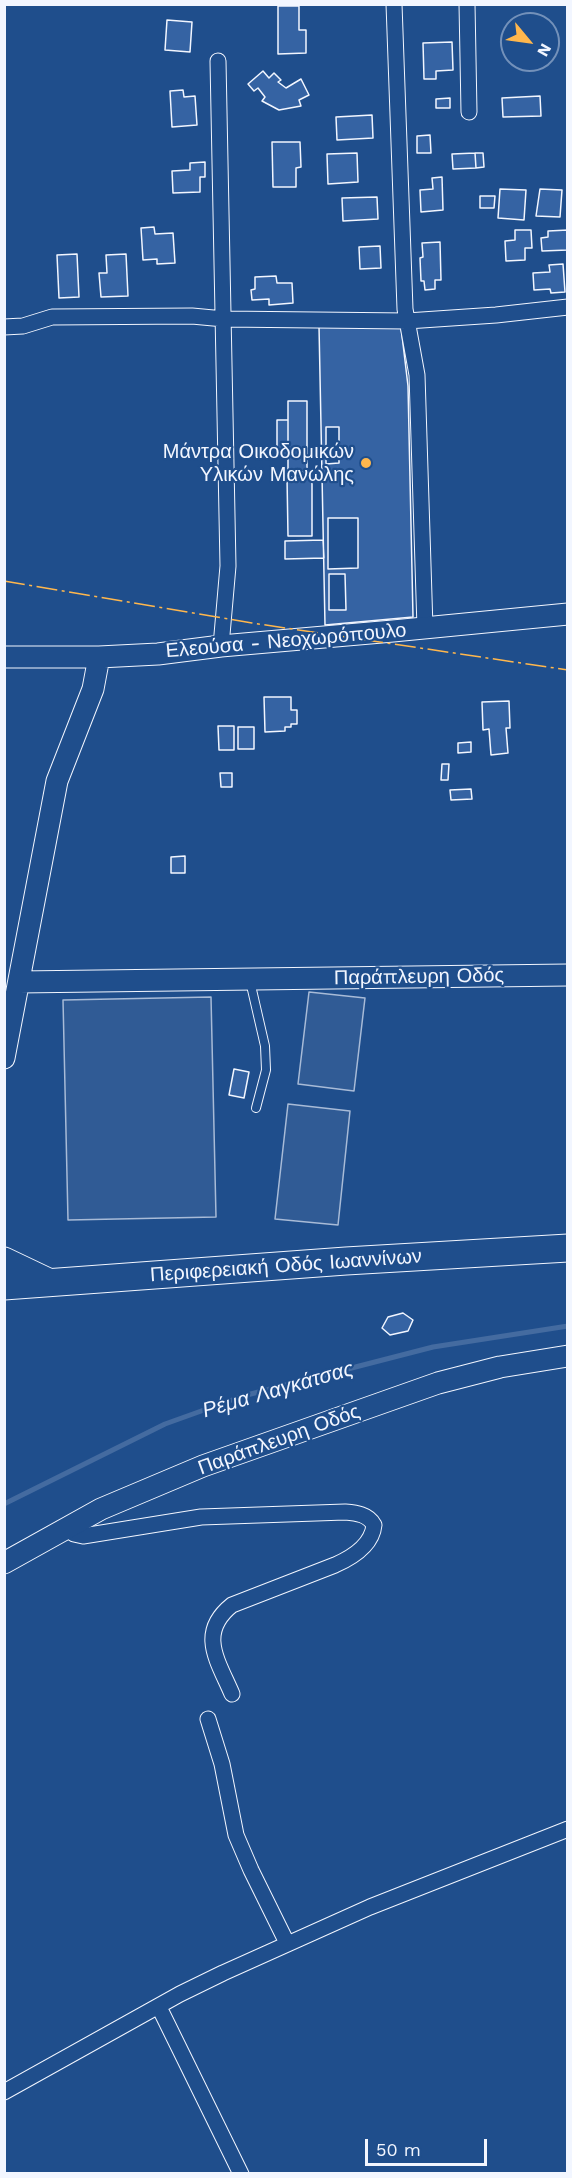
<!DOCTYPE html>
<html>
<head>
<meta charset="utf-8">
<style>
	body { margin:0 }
	#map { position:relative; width:572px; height:2178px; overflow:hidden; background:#1f4e8c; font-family:"Work Sans",sans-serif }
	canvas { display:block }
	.frame { position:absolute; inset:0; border:6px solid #f2f6ff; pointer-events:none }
	.north { position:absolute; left:500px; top:12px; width:60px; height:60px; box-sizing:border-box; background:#1f4e8c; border:2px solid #7391ba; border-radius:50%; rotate:119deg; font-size:16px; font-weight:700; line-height:24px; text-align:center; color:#f2f6ff }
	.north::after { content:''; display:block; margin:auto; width:21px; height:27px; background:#ffb74d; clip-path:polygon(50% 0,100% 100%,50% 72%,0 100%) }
	.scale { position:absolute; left:365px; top:2139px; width:122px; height:27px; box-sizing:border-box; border:3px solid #f2f6ff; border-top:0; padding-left:8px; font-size:18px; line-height:21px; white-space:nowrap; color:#f2f6ff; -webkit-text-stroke:4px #1f4e8c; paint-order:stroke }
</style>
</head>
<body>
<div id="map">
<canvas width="572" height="2178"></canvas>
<div class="frame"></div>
<div class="north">N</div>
<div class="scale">50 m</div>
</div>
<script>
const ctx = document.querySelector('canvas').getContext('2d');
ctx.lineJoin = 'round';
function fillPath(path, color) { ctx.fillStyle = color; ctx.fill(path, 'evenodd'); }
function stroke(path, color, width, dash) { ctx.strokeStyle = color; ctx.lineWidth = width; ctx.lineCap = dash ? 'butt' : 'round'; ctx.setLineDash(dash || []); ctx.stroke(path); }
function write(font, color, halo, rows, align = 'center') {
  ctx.font = font + ' "Work Sans",sans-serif'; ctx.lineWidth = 4.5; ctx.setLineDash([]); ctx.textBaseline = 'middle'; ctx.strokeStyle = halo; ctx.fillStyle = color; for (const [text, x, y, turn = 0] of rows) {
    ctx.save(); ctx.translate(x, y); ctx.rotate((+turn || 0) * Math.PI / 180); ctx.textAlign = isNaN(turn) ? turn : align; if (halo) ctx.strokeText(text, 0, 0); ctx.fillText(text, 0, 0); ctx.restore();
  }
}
const green = new Path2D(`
	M309 992 365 998 354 1091 298 1084Z
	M211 997 216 1217 68 1220 63 1000Z
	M288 1104 350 1111 338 1225 275 1219Z`);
fillPath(green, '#305b95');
stroke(green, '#a8bbd7', 1.5);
stroke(new Path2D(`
	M4 1504 165 1424 243 1396 433 1347 568 1326`), '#446ba0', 5);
const building = new Path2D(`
	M278 6H299V30H306V53L278 54Z
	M167 20 192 22 190 52 165 50Z
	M452 42 453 70 436 71V79H424L423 43Z
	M263 71 269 78 274 73 281 80 278 82 286 88 301 79 309 95 299 100 301 106 279 110 262 101 265 97 258 88 254 91 248 84Z
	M183 90 184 97 195 96 197 125 172 127 170 91Z
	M540 96 541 116 503 117 502 98Z
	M450 98V108H436V99Z
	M372 115 373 138 337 140 336 117Z
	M430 135 431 153H417V136Z
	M272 142H300L301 167 296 168V187H273Z
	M357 153 358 182 328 184 327 154Z
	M475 153 476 168 453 169 452 154Z
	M475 153H483L484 167 476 168Z
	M205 162V177H200V192L173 193 172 171 190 170V163Z
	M442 177 443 210 421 212 420 190 433 189 432 178Z
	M500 189 526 190 524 220 498 218Z
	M540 189 562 190 560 217 536 216Z
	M480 196H495L494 208H480Z
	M377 197 378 219 343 221 342 198Z
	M154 227 155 234 173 233 175 263 157 264V259L143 260 141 228Z
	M515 230H531L532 248H525V260L506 261 505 241 515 240Z
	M568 230V250L542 251 541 238 548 237V231Z
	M440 242 441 280H435V289L425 290 424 281H421L420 258 423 257 422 243Z
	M380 246 381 268 360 269 359 247Z
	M77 254 79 297 59 298 57 255Z
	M126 254 128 296 101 297 99 273H107L106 255Z
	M563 264 565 292 551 293 550 289 534 290 533 273 550 272 549 265Z
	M276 276 277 283H292L293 303 269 305V299L252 300 251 290 255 289V277Z
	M319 326 401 327 408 386 413 617 325 625Z
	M288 401H307V472H288Z
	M277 420H288V456H277Z
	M326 427H339V463L326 464Z
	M287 477H312V536H288Z
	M328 518H358V568L328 569Z
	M323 540 324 558 285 559V541Z
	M329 574H345L346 610H329Z
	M264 697H291V710H297V724H291V727H285V731L265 732Z
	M509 701 510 728H506L508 753 491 755 489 729 483 730 482 702Z
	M218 726H234V750H219Z
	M238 727H254V749H238Z
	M471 742V752L458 753V743Z
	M442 764H449L448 780H441Z
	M220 773H232V787H221Z
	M471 789 472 799 451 800 450 790Z
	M185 856V873H171V857Z
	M234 1069 249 1072 244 1098 229 1095Z
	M403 1313 413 1320 408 1331 390 1335 382 1328 388 1317Z`);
fillPath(building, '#3563a3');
stroke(building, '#f2f6ff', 1.5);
const lane = new Path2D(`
	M250 981 265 1046 266 1070 256 1108`);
const street = new Path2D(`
	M394 4 405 309 417 375 425 628
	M467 4 469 112
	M218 61 228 566 221 646
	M4 327 23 326 52 317 192 316 224 319 407 321 496 315 568 307
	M66 1528 74 1534 83 1536 201 1517 345 1512C356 1513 368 1514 374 1525 372 1545 351 1558 335 1565L232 1605C197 1633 218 1661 232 1694
	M208 1719 222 1764 236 1835 251 1870 287 1943
	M159 2007 241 2174
	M4 2092 180 1994 223 1973 370 1907 568 1829`);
const secondary = new Path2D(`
	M4 657H99L158 654 221 646 393 631 568 614
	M19 982 568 975
	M4 1058 57 781 93 689 99 657
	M4 1563 101 1509 203 1466 438 1383 500 1367 568 1356`);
const highway = new Path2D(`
	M4 1261 46 1281
	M4 1286 346 1261 568 1248`);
stroke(lane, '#f2f6ff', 10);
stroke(street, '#f2f6ff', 17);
stroke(secondary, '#f2f6ff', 23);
stroke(highway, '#f2f6ff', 29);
stroke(lane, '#1f4e8c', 8);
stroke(street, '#1f4e8c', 15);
stroke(secondary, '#1f4e8c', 21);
stroke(highway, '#1f4e8c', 27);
stroke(new Path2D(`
	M4 581 252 623 568 670`), '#ffb74d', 1.5, [21, 4.5, 3, 4.5]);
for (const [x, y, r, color] of [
	[366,463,6,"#ffb74d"]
]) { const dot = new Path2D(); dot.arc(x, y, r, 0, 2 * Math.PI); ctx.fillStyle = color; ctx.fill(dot); stroke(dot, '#1f4e8c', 2); }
write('20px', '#f2f6ff', '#1f4e8c', [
	["Μάντρα Οικοδομικών",354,452],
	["Υλικών Μανώλης",354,475]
], 'right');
write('20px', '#f2f6ff', '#1f4e8c', [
	["Ελεούσα - Νεοχωρόπουλο",286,641,-5],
	["Παράπλευρη Οδός",419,977,-1],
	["Περιφερειακή Οδός Ιωαννίνων",286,1266,-4],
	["Παράπλευρη Οδός",279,1440,-20]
]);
write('italic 21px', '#f2f6ff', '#1f4e8c', [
	["Ρέμα Λαγκάτσας",278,1390,-16]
]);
</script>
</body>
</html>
